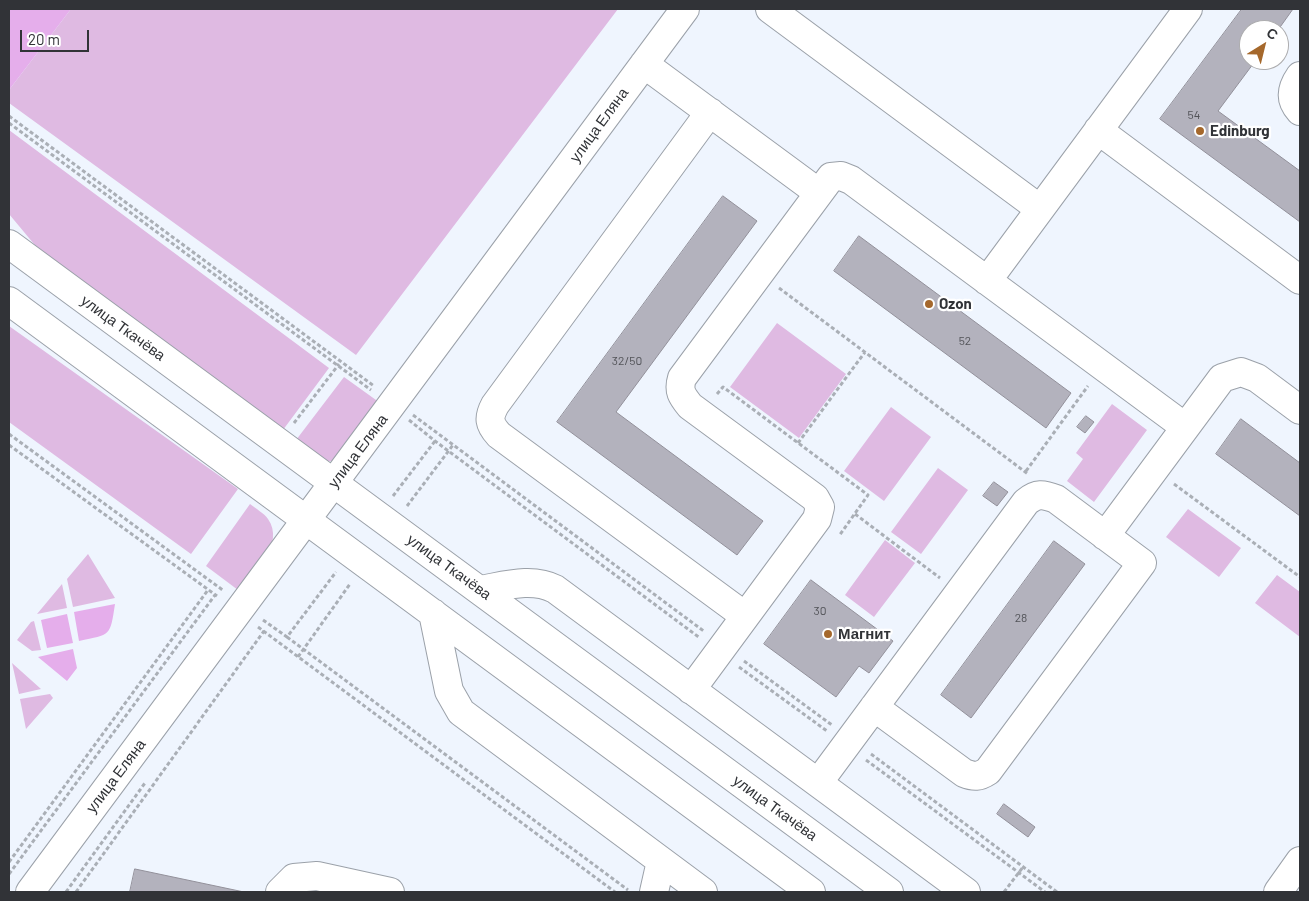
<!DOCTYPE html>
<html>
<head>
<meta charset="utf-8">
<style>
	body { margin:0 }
	#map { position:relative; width:1309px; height:901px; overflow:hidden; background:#eff5fe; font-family:Barlow,sans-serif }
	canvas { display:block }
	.frame { position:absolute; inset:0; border:10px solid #313337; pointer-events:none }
	.north { position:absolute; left:1239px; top:20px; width:50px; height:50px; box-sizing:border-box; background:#fff; border:1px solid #adadaf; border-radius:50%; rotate:36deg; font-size:14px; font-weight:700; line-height:20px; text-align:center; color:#313337 }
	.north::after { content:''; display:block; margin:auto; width:18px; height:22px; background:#a5682c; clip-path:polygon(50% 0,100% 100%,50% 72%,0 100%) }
	.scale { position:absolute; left:20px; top:30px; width:69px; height:22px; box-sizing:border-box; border:2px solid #313337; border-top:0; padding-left:6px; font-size:15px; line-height:18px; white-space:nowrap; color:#313337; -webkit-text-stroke:4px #fff; paint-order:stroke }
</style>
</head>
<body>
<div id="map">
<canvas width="1309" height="901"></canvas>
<div class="frame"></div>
<div class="north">С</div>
<div class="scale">20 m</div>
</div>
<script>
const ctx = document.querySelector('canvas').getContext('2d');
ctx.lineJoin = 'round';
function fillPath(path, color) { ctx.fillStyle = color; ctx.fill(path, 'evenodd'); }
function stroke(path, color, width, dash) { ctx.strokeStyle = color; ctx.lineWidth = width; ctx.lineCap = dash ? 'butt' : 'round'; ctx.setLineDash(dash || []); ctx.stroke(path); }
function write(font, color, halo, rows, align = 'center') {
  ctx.font = font + ' Barlow,sans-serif'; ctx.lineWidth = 4.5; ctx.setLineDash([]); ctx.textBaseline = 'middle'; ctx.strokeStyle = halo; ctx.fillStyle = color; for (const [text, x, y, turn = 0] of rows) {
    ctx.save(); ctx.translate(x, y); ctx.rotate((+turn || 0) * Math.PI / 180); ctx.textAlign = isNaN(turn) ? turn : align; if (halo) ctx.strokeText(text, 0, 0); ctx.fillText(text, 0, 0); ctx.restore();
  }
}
fillPath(new Path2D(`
	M71 9H618L356 355 9 103V90Z
	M9 130 329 368 280 434 49 262 9 214Z
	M777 323 846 374 799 438 730 387Z
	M9 326 238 489 191 554 9 422Z
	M344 377 383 405 339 459C320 466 308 455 293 444Z
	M1112 404 1147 430 1094 502 1067 481 1083 459 1076 453Z
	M891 407 931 437 884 501 844 471Z
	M938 468 968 490 921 554 891 532Z
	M250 504C256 509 264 513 268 519 285 543 255 573 242 593L206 566Z
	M1188 509 1241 548 1219 577 1166 537Z
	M885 540 915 563 874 617 845 595Z
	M88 554 115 598 73 607 67 579Z
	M1277 575 1300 592V637L1255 603Z
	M62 584 67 608 37 614Z
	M34 621 41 650 32 651 17 640 31 622Z
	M12 663 41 689 19 694Z
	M50 694 53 698 26 729 20 699Z`), '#dfbae2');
fillPath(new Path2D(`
	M9 9H71L9 90Z
	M115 604C110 637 111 634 79 641L74 612Z
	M67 614 73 643 47 648 41 620Z
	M73 649 77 668 67 681 38 657Z`), '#e5aeeb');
const building = new Path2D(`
	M1242 9H1293L1278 30H1249V60H1256L1218 111 1300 171V222L1160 119Z
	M723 196 757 221 616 412 763 521 737 555 557 422Z
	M859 236 1071 393 1046 428 834 271Z
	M1086 416 1094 422 1085 433 1077 427Z
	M1241 419 1300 463V516L1216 454Z
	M994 482 1008 492 997 506 983 496Z
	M1054 541 1085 564 971 718 941 695Z
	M811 580 893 641 869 673 859 666 836 697 764 644Z
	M1004 804 1035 827 1028 837 997 814Z
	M135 869 244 892H130Z`);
fillPath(building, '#b3b2bd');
stroke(building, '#92909a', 1);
const minor = new Path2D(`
	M770 9 1040 209
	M644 64 819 193
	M1300 76C1291 89 1289 99 1300 111
	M710 112 495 405C488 418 489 424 499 435L745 616
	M1098 130 1300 280
	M9 244 889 892
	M987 281 1188 9
	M9 301 811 892
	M1105 536 1222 378 1241 372 1257 378 1300 410
	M480 590C504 586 532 577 555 589L966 892
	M433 613 449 691 461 712 703 892
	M691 690 817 519 820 507 815 498 690 406C682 396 678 391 682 378L831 177 841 176 851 180 1185 427
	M818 783 1026 502C1037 493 1043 494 1056 499L1142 563 988 771C979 777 974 777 964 773L874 707
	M30 892 685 9
	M280 892 294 878 317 876 390 892
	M654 892 661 861
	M1278 892 1300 861`);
stroke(minor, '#9ba1a9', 30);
stroke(new Path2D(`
	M9 116 374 386
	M9 123 371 390
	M779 288 1028 474
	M717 394 723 387 868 495 839 536
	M413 415 705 632
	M409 420 435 441 700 638
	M294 423 339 364
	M9 434 224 591
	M798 443 865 352
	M9 445 217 596
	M1026 471 1088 386
	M1174 484 1300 577
	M393 496 435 441
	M407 506 453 445
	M855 514 940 578
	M263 620 287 637 336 572
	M258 627 615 892
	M287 637 628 890
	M298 657 350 584
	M744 661 832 725
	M739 667 827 731
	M871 754 1057 892
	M866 760 1045 892
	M9 862 208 590
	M9 874 215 595
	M66 892 145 783
	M76 892 264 631
	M1004 892 1023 867`), '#aaafb6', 3, [4, 2.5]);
stroke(minor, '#fff', 28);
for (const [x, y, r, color] of [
	[1200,131,5,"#a5682c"],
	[929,304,5,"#a5682c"],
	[828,634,5,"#a5682c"]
]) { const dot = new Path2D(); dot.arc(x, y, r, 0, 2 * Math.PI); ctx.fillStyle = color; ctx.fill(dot); stroke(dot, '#fff', 2); }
write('12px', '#525358', null, [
	["54",1194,115],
	["52",965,341],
	["32/50",627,361],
	["30",820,611],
	["28",1021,618]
]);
write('15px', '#313337', '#fff', [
	["улица Еляна",599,125,-54],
	["улица Ткачёва",123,328,36],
	["улица Еляна",358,451,-53],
	["улица Ткачёва",449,567,36],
	["улица Еляна",116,776,-53],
	["улица Ткачёва",775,808,36]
]);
write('bold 15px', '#313337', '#fff', [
	["Edinburg",1210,131],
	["Ozon",939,304],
	["Магнит",838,634]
], 'left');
</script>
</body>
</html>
